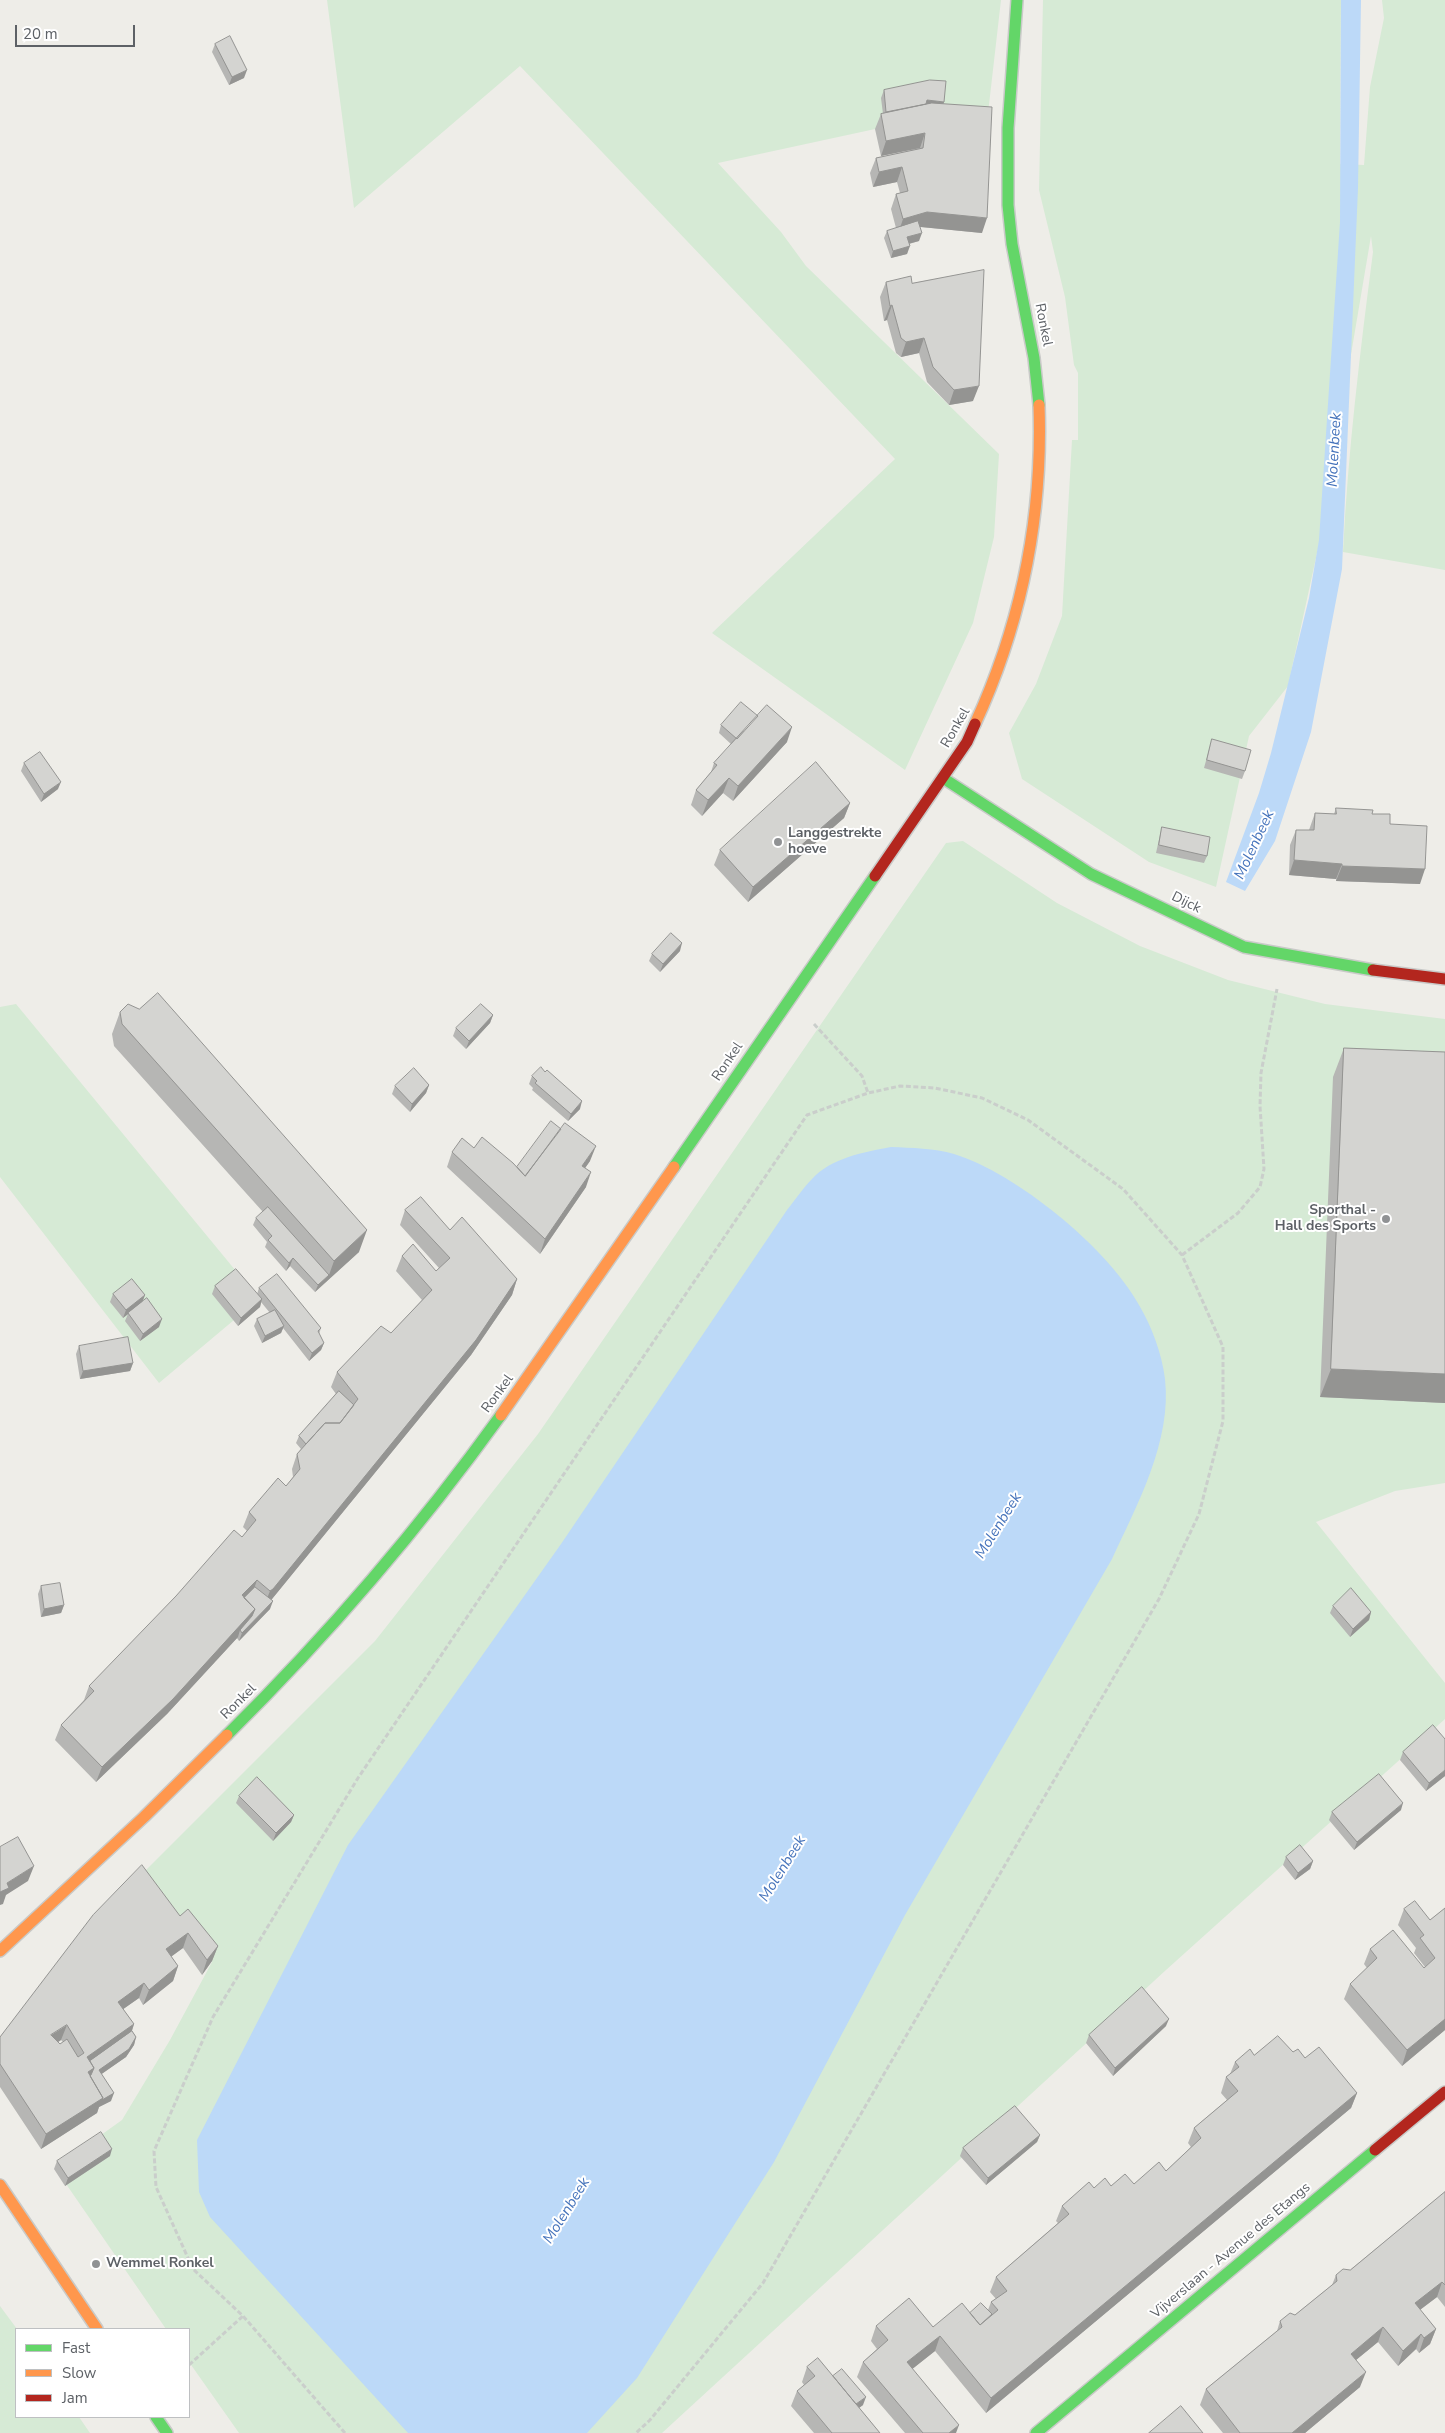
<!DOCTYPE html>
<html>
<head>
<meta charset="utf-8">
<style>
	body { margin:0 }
	#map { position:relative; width:1445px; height:2433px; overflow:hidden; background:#eeede8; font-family:"Nunito Sans",sans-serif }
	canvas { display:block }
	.legend { position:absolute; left:15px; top:2328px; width:175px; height:90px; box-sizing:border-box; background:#fff; border:1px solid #bec0c2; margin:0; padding:6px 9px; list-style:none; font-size:15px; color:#5d6166 }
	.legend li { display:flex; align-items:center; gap:10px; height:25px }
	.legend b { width:25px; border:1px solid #bec0c2 }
	.scale { position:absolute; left:15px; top:25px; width:120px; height:22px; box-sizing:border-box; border:2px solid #5d6166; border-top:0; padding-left:6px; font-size:15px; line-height:18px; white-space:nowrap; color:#5d6166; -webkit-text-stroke:4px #fff; paint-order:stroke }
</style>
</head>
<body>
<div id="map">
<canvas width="1445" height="2433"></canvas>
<ul class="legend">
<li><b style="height:6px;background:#63d668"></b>Fast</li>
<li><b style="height:6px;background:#ff974d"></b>Slow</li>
<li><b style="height:6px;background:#b3261e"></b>Jam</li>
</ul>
<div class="scale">20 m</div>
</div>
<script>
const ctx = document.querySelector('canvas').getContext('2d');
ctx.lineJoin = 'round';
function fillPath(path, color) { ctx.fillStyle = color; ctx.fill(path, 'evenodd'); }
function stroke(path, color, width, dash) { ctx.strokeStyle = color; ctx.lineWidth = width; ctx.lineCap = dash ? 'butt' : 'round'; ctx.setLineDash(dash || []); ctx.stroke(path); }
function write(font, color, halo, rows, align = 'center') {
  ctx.font = font + ' "Nunito Sans",sans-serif'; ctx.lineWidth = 4; ctx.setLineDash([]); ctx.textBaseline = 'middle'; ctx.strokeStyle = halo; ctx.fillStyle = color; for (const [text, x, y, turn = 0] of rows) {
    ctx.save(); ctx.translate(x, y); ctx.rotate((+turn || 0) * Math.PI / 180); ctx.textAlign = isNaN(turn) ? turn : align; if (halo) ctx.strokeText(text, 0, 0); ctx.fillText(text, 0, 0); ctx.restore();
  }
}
fillPath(new Path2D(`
	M327 0H1001L987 122 926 118 718 163 781 232 806 266 999 454 994 537 973 623 905 770 712 633 895 459 520 66 354 208Z
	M1043 0H1341L1340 164 1364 165 1370 87 1384 18 1382 0H1445V570L1343 552C1348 451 1360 352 1373 252L1371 236 1319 544 1288 686 1249 736 1216 887 1149 862 1022 779 1009 733 1036 684 1062 616 1072 440H1078V373L1074 365 1065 297 1039 190Z
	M963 841 1057 903 1140 946 1228 980 1325 1004 1445 1019V1483L1395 1491 1316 1522 1445 1683V1719L1166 1970 662 2433H239L189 2362V2329H166L55 2168 122 2120 170 2040 212 1962 183 1924 136 1880 375 1641 538 1434 946 843Z
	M16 1004 259 1299 159 1383 0 1177V1007Z
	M0 2306 17 2329 16 2417H79L90 2433H0Z`), '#d6ead5');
fillPath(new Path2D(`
	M1341 0H1361L1358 188 1342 569 1311 732 1275 841 1245 891 1226 882 1259 793 1271 753 1309 598 1319 540 1340 222Z
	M891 1147C912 1148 934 1148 954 1154 1016 1173 1108 1248 1139 1305 1152 1327 1162 1354 1165 1379 1172 1441 1137 1505 1112 1559L905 1915 774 2162 637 2378 587 2433H408L210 2217 199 2192 197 2140 348 1845 561 1544 787 1210C795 1200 803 1188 812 1179 831 1158 864 1152 891 1147Z`), '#bcd9f8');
const fast = new Path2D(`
	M1017 0 1008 128V205L1012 244 1034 358 1039 405
	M943 778 1091 874 1244 947 1373 970
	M674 1167 875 876
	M227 1735C327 1636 419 1529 501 1415
	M156 2417 167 2433
	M1036 2433 1375 2150`);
const slow = new Path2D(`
	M975 724C1021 624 1043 515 1039 405
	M501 1415 674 1167
	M0 1951 144 1817 227 1735
	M0 2185 97 2329`);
const jam = new Path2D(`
	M875 876 967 742 975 724
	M1373 970 1445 979
	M1375 2150 1445 2092`);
stroke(fast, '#c9cac8', 14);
stroke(slow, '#c9cac8', 14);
stroke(jam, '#c9cac8', 14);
stroke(new Path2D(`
	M814 1024 862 1076 868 1093
	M1182 1255 1238 1213 1260 1187 1264 1169 1260 1106 1261 1073 1277 989
	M189 2365 243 2316
	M345 2433 243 2316 193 2269 156 2187 154 2151 213 2017 358 1778 807 1115 868 1093 900 1086 935 1088 982 1098 1028 1120 1123 1189 1182 1255 1223 1347V1421L1199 1514 1159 1599 763 2283 650 2420 636 2433`), '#cacecb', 3, [5, 2.5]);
stroke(fast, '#63d668', 11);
stroke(slow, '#ff974d', 11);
stroke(jam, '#b3261e', 11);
fillPath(new Path2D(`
	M215 44 244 78 229 85 212 52Z
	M884 90 944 104 982 233 921 227H920L919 241 909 244 907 254 891 258 884 238 887 231 896 228 891 209 896 194 900 193 897 182 873 187 870 173 876 158 920 148 881 156 875 129 881 114H883L881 98Z
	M886 282 912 283 973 401 949 405 927 382 919 353 901 357 896 353 887 320 884 321 880 297Z
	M721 725 787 742 733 801 723 793 702 816 691 805 696 790 711 772 714 763 732 745 719 733Z
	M1212 739 1245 771 1242 779 1204 768Z
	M24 763 58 789 41 802 21 771Z
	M850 803 844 818 748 902 714 865 720 850Z
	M1336 808 1372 814 1390 824 1420 884 1336 881V879L1289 875 1290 845 1296 830H1309L1315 813 1334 814Z
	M1162 827 1207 856 1204 863 1156 853 1160 835Z
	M680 951 660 972 649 961 652 954Z
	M120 1012 359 1252 315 1292 290 1266 286 1271 265 1247 267 1242 253 1225 256 1218 263 1212 114 1046 112 1034Z
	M493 1015 490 1023 466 1049 453 1036 456 1028Z
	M1344 1048 1445 1052V1403L1320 1397 1333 1077Z
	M545 1072 580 1109 568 1121 532 1090 533 1088 529 1084 532 1076Z
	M429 1085 426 1093 410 1112 392 1094 395 1086Z
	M474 1148 517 1167 590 1161 585 1168 586 1187 540 1254 447 1167 452 1152Z
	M405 1210 450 1230 517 1279 512 1295 471 1355 271 1600 270 1609 239 1641 237 1638 238 1637 167 1714 96 1782 55 1740 61 1725 84 1700 89 1686 242 1537 247 1531 243 1527 249 1512 286 1486 293 1477 292 1469 297 1454 301 1449 296 1443 299 1436 336 1394 331 1387 337 1372 391 1333 422 1300 396 1271 402 1256 436 1271 439 1268 400 1225Z
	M215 1286 257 1294 259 1288 321 1328 319 1334 324 1343 321 1350 309 1361 283 1328 281 1333 262 1343 254 1326 257 1319 270 1313 261 1302 260 1307 238 1326 212 1294Z
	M113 1294 145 1295 142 1302 159 1327 140 1341 125 1321 128 1314 123 1318 110 1302Z
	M79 1346 133 1363 130 1371 80 1379 76 1354Z
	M41 1586 64 1605 61 1613 41 1617 38 1594Z
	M1333 1606 1371 1612 1369 1620 1350 1637 1330 1613Z
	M1403 1752 1445 1776 1426 1791 1400 1760Z
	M239 1796 294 1815 291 1822 273 1841 236 1803Z
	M1401 1810 1354 1850 1329 1820 1332 1812Z
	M1286 1857 1313 1861 1310 1869 1295 1880 1283 1865Z
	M1445 1908V2030L1402 2066 1344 1999 1350 1984 1367 1968 1364 1964 1370 1949 1424 1968 1425 1967 1414 1953 1416 1948 1398 1925 1404 1909 1430 1920Z
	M180 1916 218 1946 212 1961 202 1975 183 1948 171 1956 178 1966 173 1981 143 2005 139 1998 123 2009 134 2024 132 2031 136 2037 134 2045 126 2057 101 2074 111 2101 99 2107 97 2113 41 2149 0 2087V2037ZM61 2040 63 2042 60 2044 58 2042Z
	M1166 2026 1113 2076 1086 2043 1089 2035Z
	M1293 2052 1305 2058 1357 2093 1351 2108 986 2413 935 2351 912 2369 956 2433H905L857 2377 863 2362 877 2349 871 2341 876 2326 933 2327 970 2313 988 2310 991 2302 996 2299 990 2292 996 2277 1058 2223 1056 2221 1062 2206 1094 2188 1134 2184 1166 2171 1191 2147 1188 2143 1194 2128 1227 2100 1221 2093 1226 2077 1230 2074 1235 2062 1254 2055Z
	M1040 2135 1037 2142 986 2185 960 2156 963 2148Z
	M110 2156 65 2186 54 2169 57 2161Z
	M1445 2192V2307L1437 2297 1420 2310 1436 2329 1430 2344 1419 2353 1416 2349 1398 2366 1378 2342 1356 2360 1360 2387 1305 2433H1223L1200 2405 1206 2389 1277 2331 1280 2321 1295 2315 1332 2285 1336 2275 1350 2270Z
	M807 2367 833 2376 863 2405 859 2408 880 2433H814L791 2406 797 2391 804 2385 802 2382Z`), '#b6b6b4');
fillPath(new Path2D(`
	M247 70 244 78 229 85 232 77Z
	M927 100 944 102 942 109 924 108Z
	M925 133 920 148 881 156 886 141Z
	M902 167 897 182 873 187 879 172Z
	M927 212 987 218 982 233 921 227 898 234 903 219Z
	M922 233 919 241 904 245 907 237Z
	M910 246 907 254 891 258 893 251Z
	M892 305 887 320 884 321 890 306Z
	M924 338 919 353 901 357 906 342Z
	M979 386 973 401 949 405 954 390Z
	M792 727 787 742 733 801 738 786Z
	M729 778 723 793 702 816 708 800Z
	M61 782 58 789 41 802 44 794Z
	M850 803 844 818 748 902 753 887Z
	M1294 860 1342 864 1336 879 1289 875Z
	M1342 866 1425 869 1420 884 1336 881Z
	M682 943 680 951 660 972 663 964Z
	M493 1015 490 1023 466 1049 469 1041Z
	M429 1085 426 1093 410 1112 412 1104Z
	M582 1101 580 1109 568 1121 571 1114Z
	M596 1146 590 1161 576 1181 582 1166Z
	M591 1172 586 1187 540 1254 545 1239Z
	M367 1230 359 1252 315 1292 318 1285 329 1275 334 1261Z
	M293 1258 290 1266 286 1271 289 1263Z
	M517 1279 512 1295 471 1355 268 1604 264 1606 270 1591Z
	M145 1295 142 1303 123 1318 126 1310Z
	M262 1299 260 1307 238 1326 241 1318Z
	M162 1319 159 1327 140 1341 143 1334Z
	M284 1326 281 1333 262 1343 265 1336Z
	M324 1343 321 1350 309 1361 312 1353Z
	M133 1363 130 1371 80 1379 83 1371Z
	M1331 1369 1445 1374V1403L1320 1397Z
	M257 1580 252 1595 241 1605 242 1595Z
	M273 1601 270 1609 239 1641 242 1633Z
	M64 1605 61 1613 41 1617 44 1609Z
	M255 1609 250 1624 240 1630 238 1637 167 1714 96 1782 102 1767Z
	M1371 1612 1369 1620 1350 1637 1353 1629Z
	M1445 1770V1776L1426 1791 1429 1783Z
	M1403 1803 1401 1810 1354 1850 1357 1842Z
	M294 1815 291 1822 273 1841 276 1833Z
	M1313 1861 1310 1869 1295 1880 1298 1873Z
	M34 1866 28 1881 6 1895 3 1904 0 1905V1892L7 1883Z
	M188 1933 183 1948 160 1965 166 1949Z
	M218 1946 212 1961 202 1975 207 1960Z
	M178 1966 173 1981 143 2005 149 1990Z
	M144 1983 139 1998 112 2017 118 2002Z
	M1169 2019 1166 2026 1113 2076 1115 2068Z
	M1445 2019V2030L1402 2066 1407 2050Z
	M134 2024 129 2039 84 2064 87 2057Z
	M67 2025 61 2040 46 2050 51 2035Z
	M136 2037 134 2045 126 2057 96 2078 99 2070Z
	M94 2068 88 2083V2072Z
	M114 2093 111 2101 99 2107 97 2113 41 2149 46 2134 103 2098Z
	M1357 2093 1351 2108 986 2413 991 2398Z
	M1040 2135 1037 2142 986 2185 988 2178Z
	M112 2149 110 2156 65 2186 68 2178Z
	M1442 2282 1437 2297 1409 2318 1415 2303Z
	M1383 2327 1378 2342 1345 2369 1351 2354Z
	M1436 2329 1430 2344 1419 2353 1424 2338Z
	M1421 2334 1416 2349 1398 2366 1403 2351Z
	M940 2336 935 2351 901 2378 907 2362Z
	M1366 2372 1360 2387 1305 2433H1292Z
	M866 2397 863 2405 848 2416 851 2408Z
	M959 2425 956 2433H949Z`), '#949492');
const building = new Path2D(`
	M230 36 247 70 232 77 215 44Z
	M930 80 946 81 944 102 927 100 926 104 886 112 884 90Z
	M932 103 992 107 987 218 927 212 903 219 896 194 908 191 902 167 879 172 876 158 923 148 925 133 886 141 881 114Z
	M918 221 922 233 907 237 910 246 893 251 887 231Z
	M984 270 979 386 954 390 933 367 924 338 906 342 901 338 892 305 890 306 886 282 911 276 912 283Z
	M741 702 758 716 737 739 721 725Z
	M767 705 792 727 738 786 729 778 708 800 696 790 717 765 714 763Z
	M1212 739 1251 750 1245 771 1207 760Z
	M40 752 61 782 44 794 24 763Z
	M816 762 850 803 753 887 720 850Z
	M1336 808 1373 810 1372 814H1390V824L1427 826 1425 869 1342 866V864L1294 860 1296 830H1314L1315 813 1336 814Z
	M1162 827 1210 837 1207 856 1159 845Z
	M671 933 682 943 663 964 652 954Z
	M158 993 367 1230 334 1261 122 1024 120 1012 128 1004 139 1009Z
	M481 1004 493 1015 469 1041 456 1028Z
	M1344 1048 1445 1052V1374L1331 1369Z
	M541 1067 545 1072 547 1070 582 1101 571 1114 535 1083 537 1081 532 1076Z
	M414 1068 429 1085 412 1104 395 1086Z
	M551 1121 561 1129 525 1176 517 1167Z
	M565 1123 596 1146 582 1166 591 1172 545 1239 452 1152 462 1138 474 1148 482 1137 513 1163 525 1176Z
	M421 1197 450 1230 462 1217 517 1279 476 1340 273 1589 270 1591 257 1580 242 1595 255 1609 173 1699 102 1767 61 1725 94 1691 89 1686 176 1596 234 1530 242 1537 256 1520 249 1512 278 1478 286 1486 300 1469 297 1454 325 1423H340L358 1399 337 1372 381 1326 391 1333 432 1290 402 1256 413 1244 436 1271 450 1258 405 1210Z
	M268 1207 329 1275 318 1285 293 1258 289 1263 268 1240 272 1236 256 1218Z
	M236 1269 262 1299 241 1318 215 1286Z
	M277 1274 321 1328 318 1331 324 1343 312 1353 259 1288Z
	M132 1279 145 1295 126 1310 113 1294Z
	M147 1298 162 1319 143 1334 128 1313Z
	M275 1310 284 1326 265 1336 257 1319Z
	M128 1337 133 1363 83 1371 79 1346Z
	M339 1391 354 1405 340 1423H325L306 1444 299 1436Z
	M60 1583 64 1605 44 1609 41 1586Z
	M255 1587 273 1601 242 1633 240 1630 252 1616 255 1609 244 1598Z
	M1351 1588 1371 1612 1353 1629 1333 1606Z
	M1433 1725 1445 1739V1770L1429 1783 1403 1752Z
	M1379 1774 1403 1803 1357 1842 1332 1812Z
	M257 1777 294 1815 276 1833 239 1796Z
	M18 1837 34 1866 7 1883 9 1888 0 1892V1847Z
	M1300 1845 1313 1861 1298 1873 1286 1857Z
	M142 1865 180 1916 188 1909 218 1946 207 1960 188 1933 166 1949 178 1966 149 1990 144 1983 118 2002 134 2024 87 2057 94 2068 88 2072 103 2098 46 2134 0 2064V2037L93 1915ZM67 2025 84 2053 78 2057 67 2039 60 2044 51 2035Z
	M1415 1901 1430 1920 1445 1908V2019L1407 2050 1350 1984 1377 1958 1370 1949 1393 1930 1424 1968 1435 1958 1420 1938 1424 1935 1404 1909Z
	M1142 1987 1169 2019 1115 2068 1089 2035Z
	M132 2031 136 2037 129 2049 99 2070 114 2093 102 2100 103 2098 90 2076 91 2075 94 2068 90 2061Z
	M1278 2036 1293 2052 1298 2049 1305 2058 1319 2047 1357 2093 991 2398 940 2336 907 2362 959 2425 949 2433H923L863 2362 888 2340 876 2326 909 2298 933 2327 962 2303 980 2325 998 2310 991 2302 1007 2291 996 2277 1069 2214 1062 2206 1089 2182 1094 2188 1105 2178 1111 2186 1125 2174 1134 2184 1159 2162 1166 2171 1201 2138 1194 2128 1238 2091 1226 2077 1239 2067 1235 2062 1250 2049 1254 2055Z
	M1015 2106 1040 2135 988 2178 963 2148Z
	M101 2132 112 2149 68 2178 57 2161Z
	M1445 2192V2285L1442 2282 1415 2303 1436 2329 1424 2338 1421 2334 1403 2351 1383 2327 1351 2354 1366 2372 1292 2433H1240L1206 2389 1282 2327 1280 2321 1290 2313 1295 2315 1337 2281 1336 2275 1343 2269 1350 2270Z
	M981 2303 992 2314 980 2325 970 2313Z
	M818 2358 880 2433H832L797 2391 815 2376 807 2367Z
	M842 2369 866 2397 856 2404 833 2376Z
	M1181 2406 1203 2433H1149Z`);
fillPath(building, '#d4d4d1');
stroke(building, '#949492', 1);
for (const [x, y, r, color] of [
	[778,842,5,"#909294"],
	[1386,1219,5,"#909294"],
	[96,2264,5,"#909294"]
]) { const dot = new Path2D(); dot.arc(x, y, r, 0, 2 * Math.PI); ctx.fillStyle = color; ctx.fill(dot); stroke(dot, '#fff', 2); }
write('14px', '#5d6166', '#fff', [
	["Ronkel",1043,325,79],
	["Ronkel",956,728,-60],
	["Dijck",1186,903,26],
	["Ronkel",728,1062,-56],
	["Ronkel",498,1394,-54],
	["Ronkel",239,1702,-45],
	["Vijverslaan - Avenue des Etangs",1231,2251,-40]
]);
write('bold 14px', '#5d6166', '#fff', [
	["Langgestrekte",788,834],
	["hoeve",788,850],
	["Sporthal -",1376,1211,"right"],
	["Hall des Sports",1376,1227,"right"],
	["Wemmel Ronkel",106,2264]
], 'left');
write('italic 15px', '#4573bb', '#fff', [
	["Molenbeek",1335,450,-87],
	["Molenbeek",1255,845,-65],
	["Molenbeek",999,1526,-58],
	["Molenbeek",783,1869,-58],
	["Molenbeek",567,2211,-58]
]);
</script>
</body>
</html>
